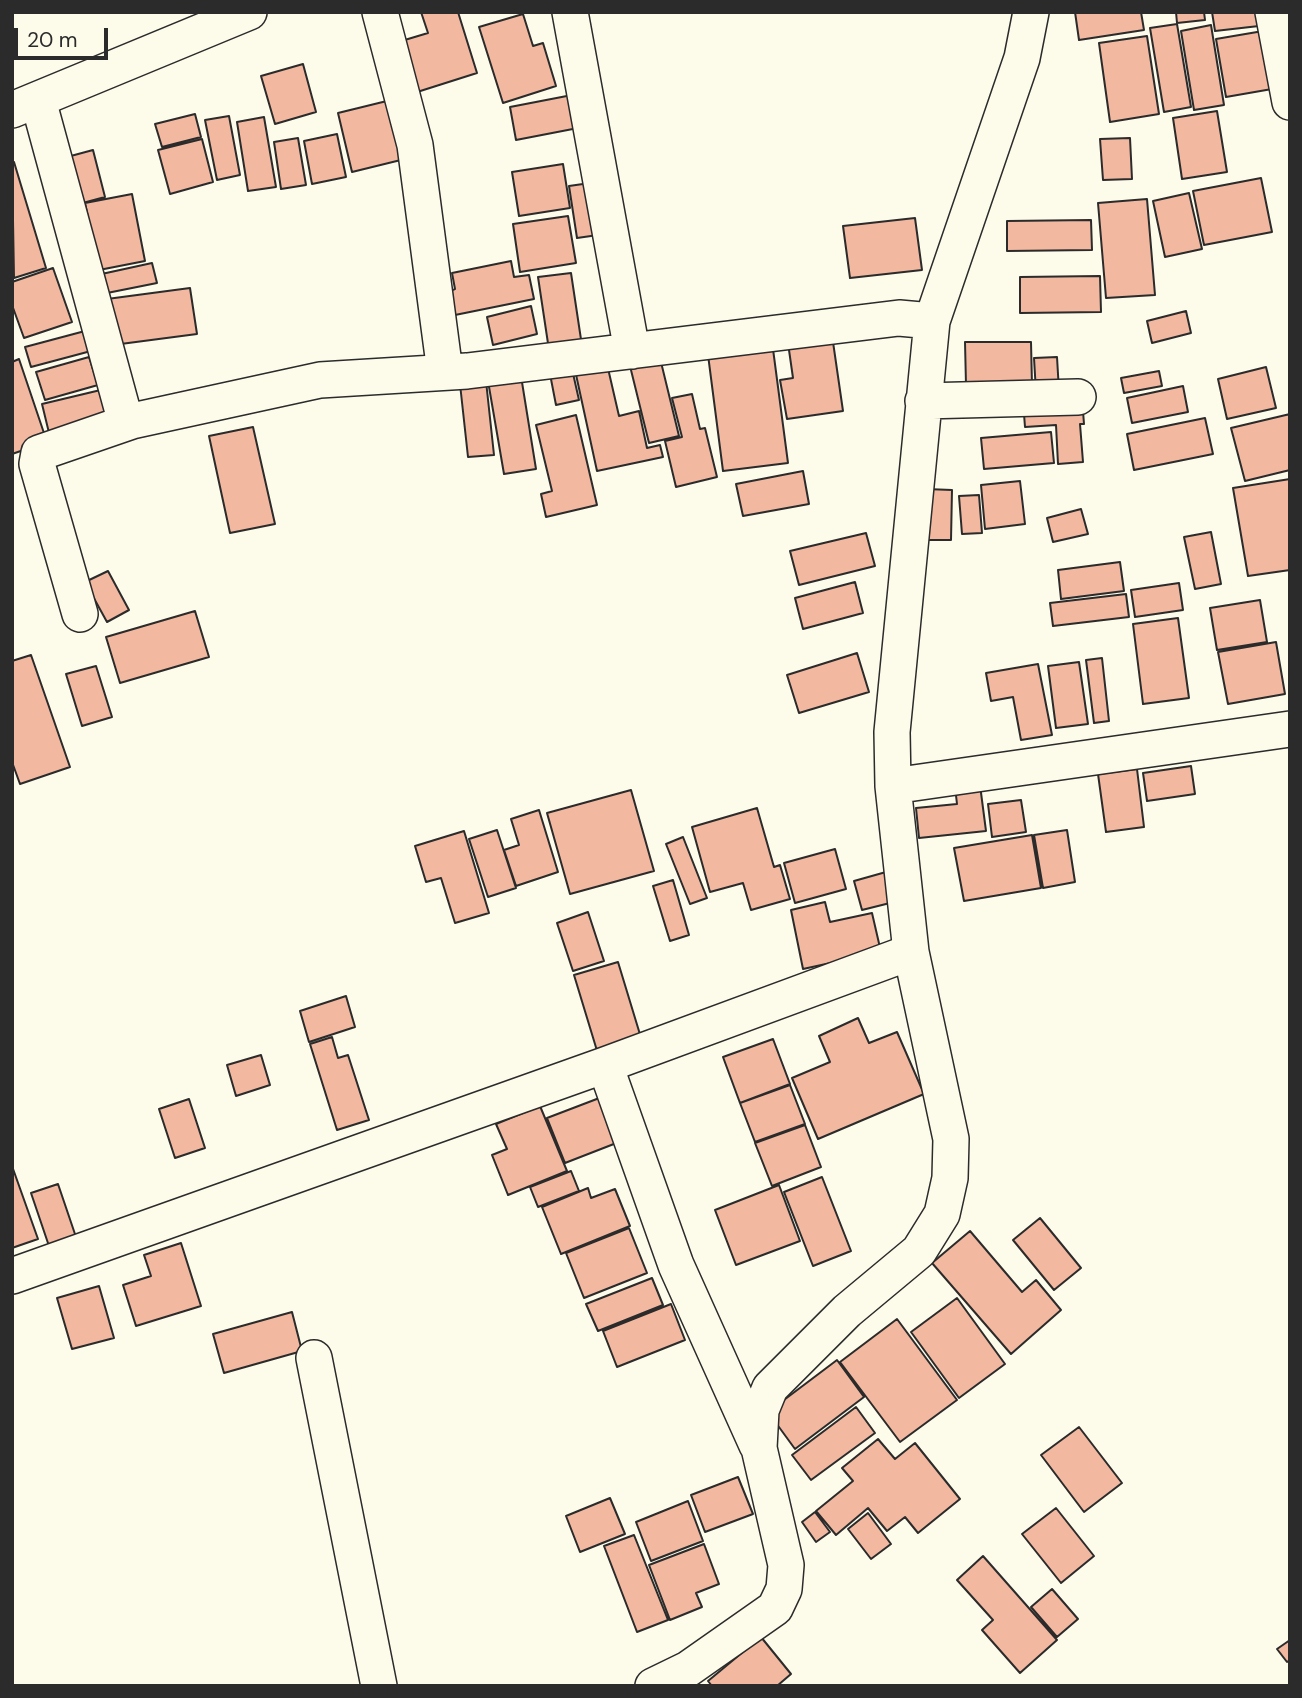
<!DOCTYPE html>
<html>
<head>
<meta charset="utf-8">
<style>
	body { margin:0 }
	#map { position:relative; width:1302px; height:1698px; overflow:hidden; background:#fdfbea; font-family:"DM Sans",sans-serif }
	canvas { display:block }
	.frame { position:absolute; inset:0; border:14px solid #2b2b2b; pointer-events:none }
	.scale { position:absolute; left:14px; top:28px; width:94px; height:32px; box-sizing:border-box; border:4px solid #2b2b2b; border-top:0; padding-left:9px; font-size:21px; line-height:24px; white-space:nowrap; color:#2b2b2b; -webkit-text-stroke:5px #fdfbea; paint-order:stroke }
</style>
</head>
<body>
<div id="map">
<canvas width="1302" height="1698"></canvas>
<div class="frame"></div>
<div class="scale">20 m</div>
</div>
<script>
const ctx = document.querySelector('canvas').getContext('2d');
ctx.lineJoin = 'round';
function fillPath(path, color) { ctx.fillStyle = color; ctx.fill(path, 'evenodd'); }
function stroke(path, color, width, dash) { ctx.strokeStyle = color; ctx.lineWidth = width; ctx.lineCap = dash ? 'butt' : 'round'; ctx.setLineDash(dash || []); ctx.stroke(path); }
const building = new Path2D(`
	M421 12H458L477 73 414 93 398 42 428 33Z
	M1075 12H1141L1144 30 1079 40Z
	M1176 12H1204L1205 20 1177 23Z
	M1212 12H1257L1259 26 1215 31Z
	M523 14 533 46 543 43 556 86 503 103 479 27Z
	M1177 24 1191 107 1164 112 1150 28Z
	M1211 25 1224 105 1194 110 1181 31Z
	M1263 31 1272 89 1226 97 1216 39Z
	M1147 36 1159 114 1110 122 1099 43Z
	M303 64 316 112 275 124 261 76Z
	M572 95 578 128 516 140 510 107Z
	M395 99 409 158 352 172 338 113Z
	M1217 111 1227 172 1182 179 1173 118Z
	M195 114 201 137 162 147 155 124Z
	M229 116 240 175 217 180 205 120Z
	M264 117 276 187 248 191 237 122Z
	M337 134 346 177 312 184 304 141Z
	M298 138 306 185 281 189 274 142Z
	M1130 138 1132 179 1103 180 1100 139Z
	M202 139 213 182 170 194 158 150Z
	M93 150 105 197 79 204 67 157Z
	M14 162 46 268 14 278 12 163Z
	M563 164 570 208 519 216 512 172Z
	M1261 178 1272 232 1204 245 1193 191Z
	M597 182 605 234 577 238 569 186Z
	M1189 193 1202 249 1165 257 1153 201Z
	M132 194 145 261 99 270 85 203Z
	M1147 199 1155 295 1106 298 1098 203Z
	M568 216 576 263 520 272 513 224Z
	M915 218 922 270 850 278 843 226Z
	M1091 220 1092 250 1007 251V221Z
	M511 261 514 277 529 275 534 299 455 315 450 291 455 289 452 273Z
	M152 263 157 283 102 294 97 275Z
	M53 268 72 322 24 338 12 305V282Z
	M571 273 582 346 549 350 538 277Z
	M1100 276 1101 312 1020 313V277Z
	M190 288 197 334 113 345 107 299Z
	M531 306 537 334 493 345 487 317Z
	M1186 311 1191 333 1152 343 1147 321Z
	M85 331 91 351 31 367 25 347Z
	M832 335 843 411 787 419 780 380 793 378 788 343Z
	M965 342H1031L1032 385H966Z
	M707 347 773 349 788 463 723 471Z
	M89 357 98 385 45 400 36 372Z
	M1057 357 1059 391 1036 392 1034 358Z
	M660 358 679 436 649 443 630 366Z
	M19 359 47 442 12 454V362Z
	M607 364 619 416 639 411 647 448 660 445 663 457 597 471 575 370Z
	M1266 367 1276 408 1227 419 1218 379Z
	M572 369 579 400 556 405 550 374Z
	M1159 371 1162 386 1124 393 1121 378Z
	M521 376 536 469 504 474 488 381Z
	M486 381 494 455 468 457 460 384Z
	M1183 386 1188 412 1132 423 1127 398Z
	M109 388 117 421 50 437 42 404Z
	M692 394 700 429 705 428 717 477 676 487 665 441 682 437 672 398Z
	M1083 411 1084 424H1080L1083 462 1058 464 1056 425 1025 427 1024 414Z
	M1290 414V470L1245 481 1231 428Z
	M576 415 597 505 546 517 541 494 552 491 536 425Z
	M1205 418 1213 454 1134 470 1127 434Z
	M253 427 275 524 230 533 209 436Z
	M1051 432 1054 463 984 469 981 438Z
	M803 471 809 504 743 516 736 484Z
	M1290 479V570L1248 576 1233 488Z
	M1020 481 1025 524 985 529 981 485Z
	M926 489 952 490 951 540H926Z
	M979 495 982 533 962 534 959 496Z
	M1081 509 1088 534 1053 542 1047 518Z
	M1211 532 1221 584 1195 589 1184 537Z
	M866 533 875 566 799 585 790 551Z
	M1120 562 1124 591 1061 599 1058 570Z
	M108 571 129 610 107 622 85 582Z
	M855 582 863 613 803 629 795 598Z
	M1179 583 1183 610 1135 617 1131 590Z
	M1126 594 1129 617 1053 626 1050 603Z
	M1260 600 1267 642 1217 650 1210 608Z
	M195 611 209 657 120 683 106 637Z
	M1178 618 1189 698 1143 704 1133 624Z
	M1276 642 1285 694 1228 704 1218 652Z
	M857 653 869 692 799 713 787 675Z
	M31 655 70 767 20 784 12 762V661Z
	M1102 658 1109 721 1094 723 1086 660Z
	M1079 662 1088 724 1056 728 1048 666Z
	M1038 664 1052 735 1021 740 1013 697 991 701 986 673Z
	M96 666 112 717 82 726 66 674Z
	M1191 766 1195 794 1147 801 1143 773Z
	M1137 769 1144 827 1106 832 1098 774Z
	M980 785 986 831 919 838 916 808 957 804 955 787Z
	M631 790 654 871 570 894 547 813Z
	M1021 800 1026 832 992 837 988 804Z
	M757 808 774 867 780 865 790 899 751 910 743 883 710 892 692 827Z
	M539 810 558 872 516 886 504 850 519 845 511 819Z
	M497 830 516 888 488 897 469 839Z
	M1067 830 1075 882 1043 888 1034 835Z
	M464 831 489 913 455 923 441 878 426 882 415 846Z
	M1032 835 1041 888 964 901 954 848Z
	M683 837 707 898 690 904 666 844Z
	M835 849 846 889 795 903 784 863Z
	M886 872 894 902 862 910 854 881Z
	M673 880 689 935 670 941 653 886Z
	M825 902 830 922 872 913 881 952 803 969 791 910Z
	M588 912 604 961 573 971 557 923Z
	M618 962 642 1041 598 1054 574 975Z
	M346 996 355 1027 309 1042 300 1011Z
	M858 1018 869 1043 897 1032 924 1094 818 1139 792 1078 830 1062 819 1036Z
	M332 1037 338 1058 348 1055 369 1120 337 1130 310 1044Z
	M773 1039 790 1084 740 1103 723 1057Z
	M261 1055 270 1085 236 1096 227 1065Z
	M790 1085 805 1124 755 1142 740 1103Z
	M602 1097 619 1142 565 1163 547 1118Z
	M189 1099 205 1148 175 1158 159 1109Z
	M540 1106 567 1171 508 1195 492 1155 507 1149 496 1124Z
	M805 1125 821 1167 772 1186 755 1143Z
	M12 1166 38 1239 12 1248Z
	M571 1171 579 1191 538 1207 530 1187Z
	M822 1177 851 1251 813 1266 784 1192Z
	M58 1184 77 1240 50 1249 31 1193Z
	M779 1185 800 1241 736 1265 715 1210Z
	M588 1188 591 1198 615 1189 630 1226 561 1254 542 1207Z
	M1040 1218 1081 1268 1054 1290 1013 1240Z
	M629 1228 647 1273 584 1298 566 1253Z
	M970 1231 1022 1292 1036 1280 1061 1310 1011 1354 932 1263Z
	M181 1243 201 1306 136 1326 123 1285 151 1276 144 1255Z
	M652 1278 663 1305 598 1331 586 1304Z
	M99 1286 114 1338 72 1349 57 1298Z
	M957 1298 1005 1364 959 1398 911 1332Z
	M671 1304 685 1340 617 1367 603 1331Z
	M292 1312 302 1351 224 1373 213 1334Z
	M897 1319 957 1400 900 1442 840 1362Z
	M837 1360 864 1397 795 1449 768 1412Z
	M856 1407 875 1433 811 1480 792 1455Z
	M1079 1427 1122 1483 1084 1512 1041 1455Z
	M878 1439 895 1459 915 1443 960 1499 918 1533 905 1517 887 1531 868 1508 836 1535 816 1511 853 1481 842 1468Z
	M738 1477 753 1514 705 1532 691 1495Z
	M610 1498 625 1534 580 1552 566 1516Z
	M688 1501 703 1541 651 1561 636 1522Z
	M1056 1508 1094 1556 1061 1583 1022 1534Z
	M815 1512 830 1532 816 1542 802 1522Z
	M868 1513 891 1544 871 1559 848 1529Z
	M634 1535 668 1620 637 1632 604 1546Z
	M704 1544 719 1584 696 1593 702 1607 670 1620 649 1565Z
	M983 1556 1057 1640 1020 1673 982 1630 993 1620 957 1580Z
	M1052 1589 1078 1619 1057 1637 1031 1607Z
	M761 1637 791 1674 777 1686H712L708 1681Z
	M1290 1640V1660L1287 1662 1277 1649Z`);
fillPath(building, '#f2b8a0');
stroke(building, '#2b2b2b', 2);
const minor = new Path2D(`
	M380 12 415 145 445 372
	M570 12 632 351
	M1273 12 1290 102
	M38 100 126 423
	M12 110 249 12
	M923 401 1078 397
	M80 614 37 464 39 453 132 421 320 380 467 371 899 318 932 321
	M893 786 1290 729
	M605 1065 676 1265 757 1445
	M12 1276 605 1065 911 952
	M314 1358 379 1686
	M653 1686 688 1669 775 1608 784 1589 786 1565 759 1448 761 1410 770 1388 847 1311 919 1251 942 1214 950 1178 951 1139 911 952 893 786 892 732 932 321 1022 58 1031 12`);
stroke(minor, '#2b2b2b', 38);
stroke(minor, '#fdfbea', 35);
</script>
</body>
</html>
